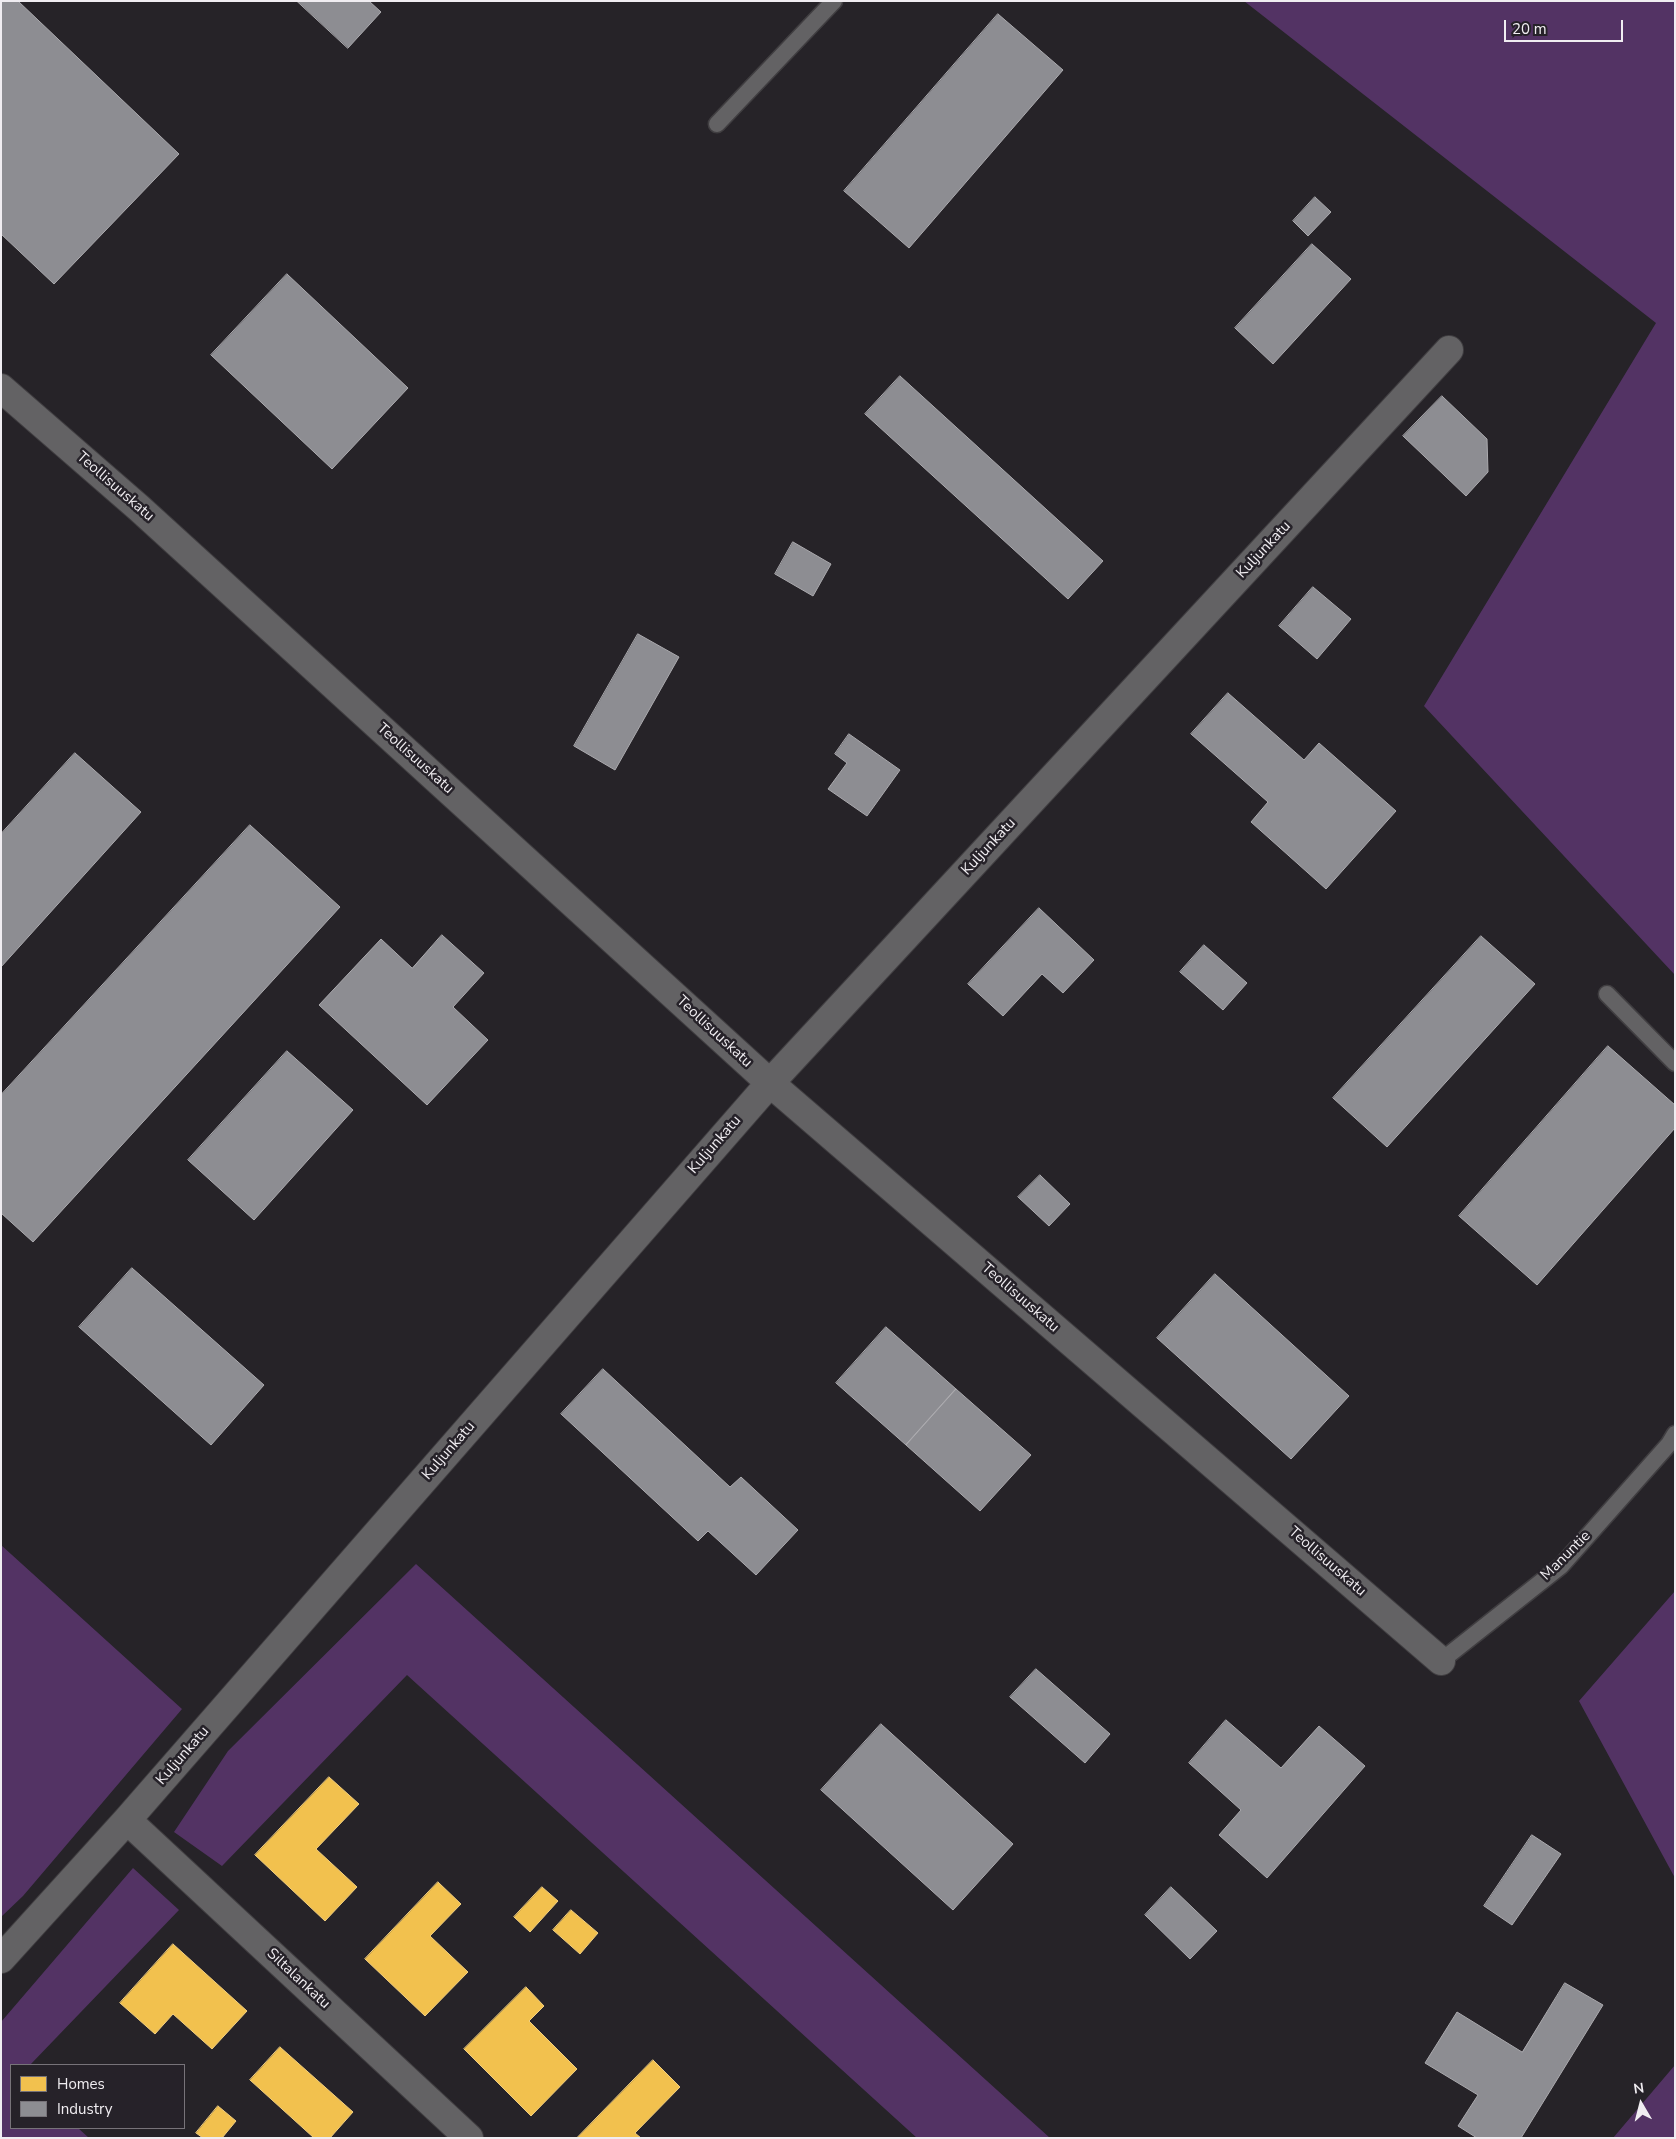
<!DOCTYPE html>
<html>
<head>
<meta charset="utf-8">
<style>
	body { margin:0 }
	#map { position:relative; width:1676px; height:2139px; overflow:hidden; background:#262328; font-family:"Nunito Sans",sans-serif }
	canvas { display:block }
	.frame { position:absolute; inset:0; border:2px solid #f0edf1; pointer-events:none }
	.legend { position:absolute; left:10px; top:2064px; width:175px; height:65px; box-sizing:border-box; background:#262229; border:1px solid #777379; margin:0; padding:6px 9px; list-style:none; font-size:15px; color:#f0edf1 }
	.legend li { display:flex; align-items:center; gap:10px; height:25px }
	.legend b { width:25px; border:1px solid #777379 }
	.north { position:absolute; left:1616px; top:2079px; width:50px; height:50px; -webkit-text-stroke:4px #262229; paint-order:stroke; rotate:352deg; font-size:14px; font-weight:700; line-height:20px; text-align:center; color:#f0edf1 }
	.north::after { content:''; display:block; margin:auto; width:18px; height:22px; background:#f0edf1; clip-path:polygon(50% 0,100% 100%,50% 72%,0 100%) }
	.scale { position:absolute; left:1504px; top:20px; width:119px; height:22px; box-sizing:border-box; border:2px solid #f0edf1; border-top:0; padding-left:6px; font-size:15px; line-height:18px; white-space:nowrap; color:#f0edf1; -webkit-text-stroke:4px #262229; paint-order:stroke }
</style>
</head>
<body>
<div id="map">
<canvas width="1676" height="2139"></canvas>
<div class="frame"></div>
<ul class="legend">
<li><b style="height:14px;background:#f2c14e"></b>Homes</li>
<li><b style="height:14px;background:#8d8d92"></b>Industry</li>
</ul>
<div class="north">N</div>
<div class="scale">20 m</div>
</div>
<script>
const ctx = document.querySelector('canvas').getContext('2d');
ctx.lineJoin = 'round';
function fillPath(path, color) { ctx.fillStyle = color; ctx.fill(path, 'evenodd'); }
function stroke(path, color, width, dash) { ctx.strokeStyle = color; ctx.lineWidth = width; ctx.lineCap = dash ? 'butt' : 'round'; ctx.setLineDash(dash || []); ctx.stroke(path); }
function write(font, color, halo, rows, align = 'center') {
  ctx.font = font + ' "Nunito Sans",sans-serif'; ctx.lineWidth = 5; ctx.setLineDash([]); ctx.textBaseline = 'middle'; ctx.strokeStyle = halo; ctx.fillStyle = color; for (const [text, x, y, turn = 0] of rows) {
    ctx.save(); ctx.translate(x, y); ctx.rotate((+turn || 0) * Math.PI / 180); ctx.textAlign = isNaN(turn) ? turn : align; if (halo) ctx.strokeText(text, 0, 0); ctx.fillText(text, 0, 0); ctx.restore();
  }
}
fillPath(new Path2D(`
	M1244 1H1675V975L1424 706 1656 323Z
	M1 1545 182 1709 23 1896 1 1917Z
	M416 1564 1050 2138H917L407 1675 222 1866 174 1832 228 1751Z
	M1675 1591V1878L1579 1701Z
	M133 1868 179 1910 30 2065H11V2128H78L89 2138H1V2022Z
	M1675 2065V2138H1613Z`), '#533364');
const homes = new Path2D(`
	M329 1777 359 1804 316 1849 357 1887 325 1921 255 1855Z
	M438 1882 461 1904 430 1936 468 1972 425 2016 365 1959Z
	M542 1887 558 1901 530 1932 514 1917Z
	M571 1910 598 1933 580 1954 553 1930Z
	M173 1944 247 2011 212 2049 173 2014 155 2034 120 2003Z
	M526 1987 544 2006 529 2021 577 2069 531 2116 464 2049Z
	M280 2047 353 2112 330 2138H314L250 2080Z
	M653 2060 680 2087 635 2133 641 2138H577Z
	M218 2106 236 2121 222 2138H203L196 2133Z`);
fillPath(homes, '#f2c14e');
stroke(homes, '#f1ce7f', 1);
const industry = new Path2D(`
	M1 1H18L179 154 54 284 1 234Z
	M297 1H369L381 12 348 48Z
	M998 14 1063 70 909 248 844 191Z
	M1315 197 1331 212 1308 236 1293 221Z
	M1312 244 1351 279 1273 364 1235 328Z
	M287 274 408 388 332 469 211 355Z
	M900 376 1103 561 1068 599 865 414Z
	M1442 396 1487 439 1488 472 1466 496 1403 436Z
	M793 542 831 564 813 596 775 574Z
	M1313 587 1351 619 1317 659 1279 626Z
	M638 634 679 657 615 770 574 746Z
	M1228 693 1304 760 1319 743 1396 811 1326 889 1251 822 1268 802 1191 734Z
	M849 734 900 770 867 816 828 789 847 763 835 754Z
	M75 753 141 812 1 967V834Z
	M250 825 340 907 33 1242 1 1213V1095Z
	M1039 908 1094 960 1063 993 1042 974 1003 1016 968 984Z
	M442 935 484 973 453 1007 488 1040 427 1105 319 1005 381 939 412 968Z
	M1481 936 1535 984 1387 1147 1333 1098Z
	M1204 945 1247 983 1223 1010 1180 972Z
	M1608 1046 1675 1105V1128L1537 1285 1459 1216Z
	M287 1051 353 1110 254 1220 188 1160Z
	M1040 1175 1070 1204 1049 1226 1018 1197Z
	M132 1268 264 1385 211 1445 79 1327Z
	M1215 1274 1349 1396 1291 1459 1157 1338Z
	M886 1327 956 1389 906 1445 836 1383Z
	M603 1369 730 1487 741 1477 798 1530 756 1575 708 1531 698 1541 561 1414Z
	M956 1389 1031 1455 980 1511 906 1445Z
	M1036 1669 1110 1734 1085 1763 1010 1697Z
	M1226 1720 1281 1768 1319 1726 1365 1766 1267 1878 1219 1835 1241 1810 1189 1763Z
	M881 1724 1013 1844 953 1910 821 1790Z
	M1532 1835 1561 1854 1512 1925 1484 1906Z
	M1171 1887 1217 1931 1190 1959 1145 1915Z
	M1565 1983 1603 2005 1521 2138H1477L1458 2126 1478 2095 1425 2063 1457 2012 1522 2052Z`);
fillPath(industry, '#8d8d92');
stroke(industry, '#abaaae', 1);
const service = new Path2D(`
	M717 124 834 1
	M1607 994 1675 1063
	M1441 1661 1561 1566 1669 1444 1675 1434`);
const minor = new Path2D(`
	M1 388 139 508 770 1083 1441 1661
	M127 1820 469 2138
	M1 1959 127 1820 770 1083 1449 350`);
stroke(service, '#403e41', 19);
stroke(minor, '#403e41', 30);
stroke(service, '#636264', 16);
stroke(minor, '#636264', 28);
write('15px', '#f0edf1', '#262229', [
	["Teollisuuskatu",115,487,41],
	["Kuljunkatu",1264,550,-47],
	["Teollisuuskatu",415,759,42],
	["Kuljunkatu",989,847,-47],
	["Teollisuuskatu",714,1032,43],
	["Kuljunkatu",715,1145,-49],
	["Teollisuuskatu",1020,1298,41],
	["Kuljunkatu",449,1451,-49],
	["Manuntie",1566,1556,-45],
	["Teollisuuskatu",1327,1562,41],
	["Kuljunkatu",183,1756,-49],
	["Siltalankatu",298,1979,43]
]);
</script>
</body>
</html>
